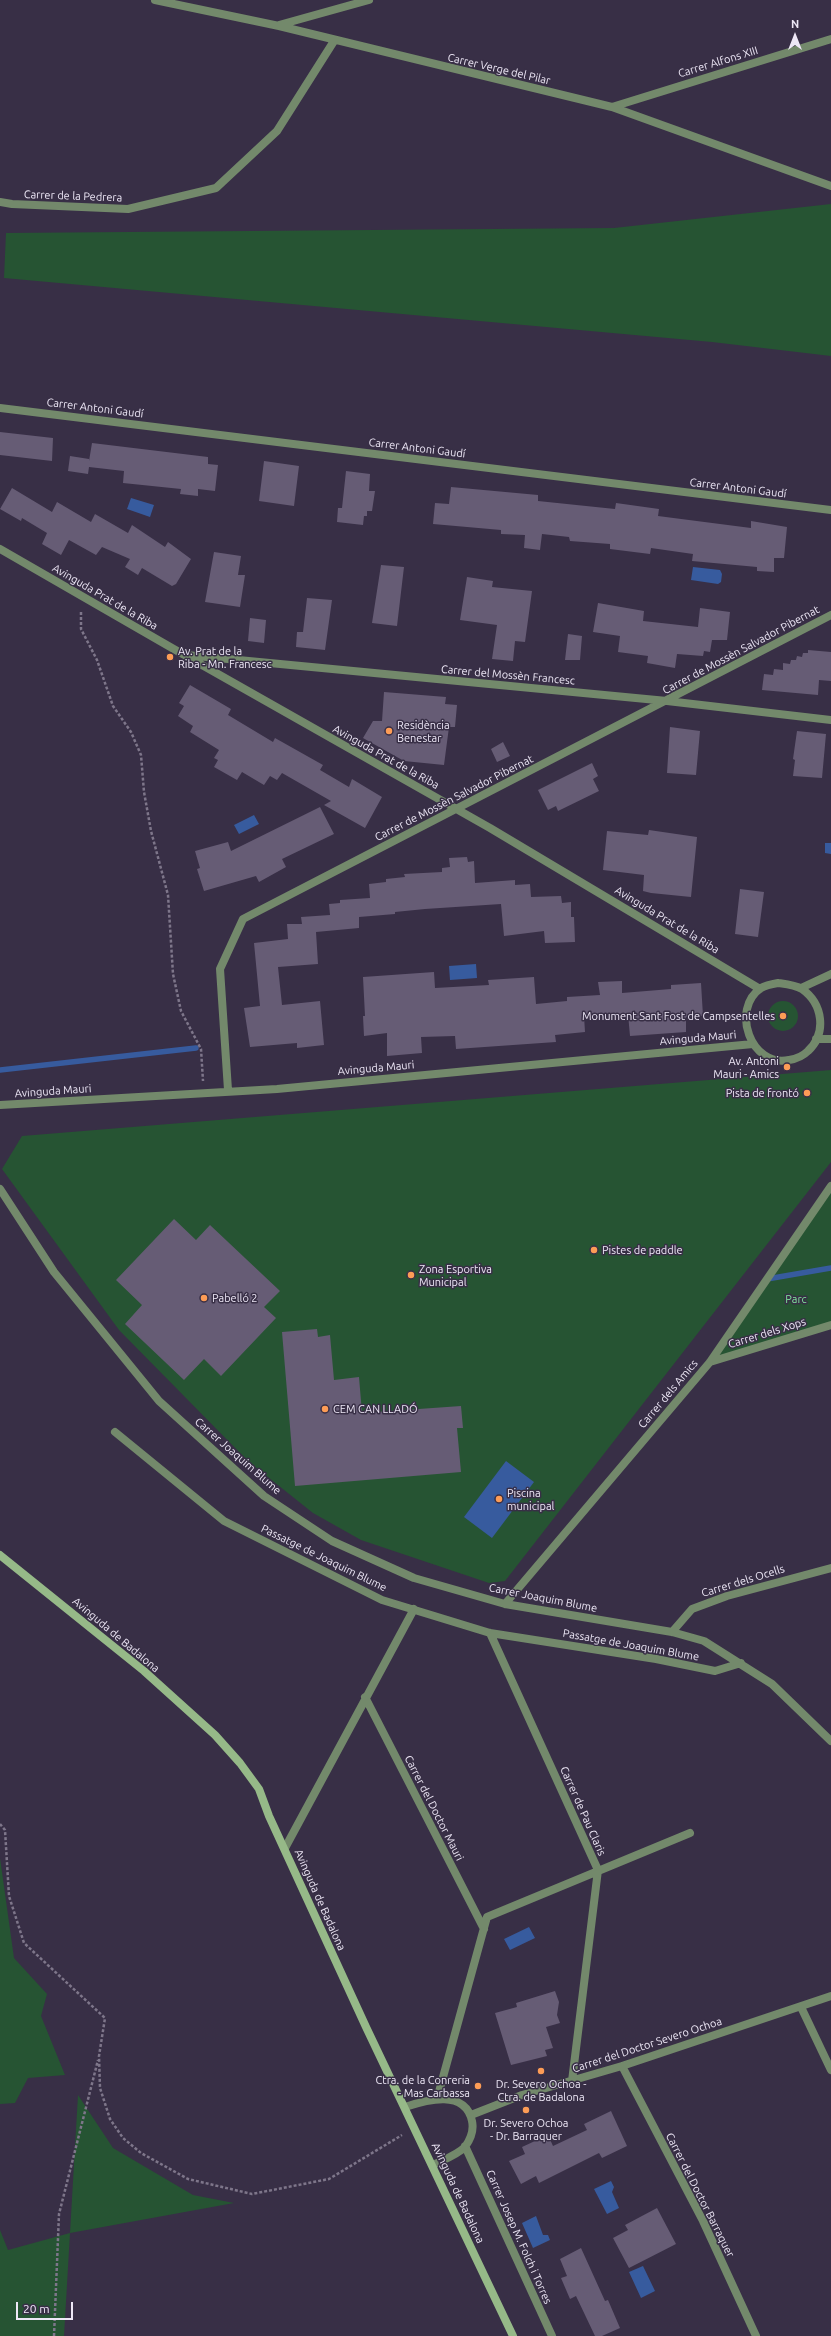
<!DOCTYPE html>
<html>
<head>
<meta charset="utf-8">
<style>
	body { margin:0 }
	#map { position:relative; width:831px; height:2336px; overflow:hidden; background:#382f46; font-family:Ubuntu,sans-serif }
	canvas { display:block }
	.north { position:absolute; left:775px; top:16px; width:40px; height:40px; -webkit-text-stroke:3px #382f46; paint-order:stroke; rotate:0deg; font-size:11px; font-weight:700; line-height:16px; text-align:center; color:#ede7f6 }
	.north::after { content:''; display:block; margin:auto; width:14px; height:18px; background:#ede7f6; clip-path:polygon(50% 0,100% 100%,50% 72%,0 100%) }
	.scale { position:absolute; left:16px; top:2302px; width:57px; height:18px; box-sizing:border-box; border:2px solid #ede7f6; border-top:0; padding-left:5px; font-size:12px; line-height:14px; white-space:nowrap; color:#ede7f6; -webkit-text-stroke:3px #382f46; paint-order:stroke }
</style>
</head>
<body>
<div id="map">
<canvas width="831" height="2336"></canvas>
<div class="north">N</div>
<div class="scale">20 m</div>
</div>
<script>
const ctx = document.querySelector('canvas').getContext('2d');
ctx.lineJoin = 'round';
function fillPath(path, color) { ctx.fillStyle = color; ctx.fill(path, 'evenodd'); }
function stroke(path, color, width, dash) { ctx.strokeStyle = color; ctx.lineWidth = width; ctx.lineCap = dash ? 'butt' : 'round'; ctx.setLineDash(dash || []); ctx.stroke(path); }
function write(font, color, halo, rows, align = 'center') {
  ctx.font = font + ' Ubuntu,sans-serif'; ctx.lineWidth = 3; ctx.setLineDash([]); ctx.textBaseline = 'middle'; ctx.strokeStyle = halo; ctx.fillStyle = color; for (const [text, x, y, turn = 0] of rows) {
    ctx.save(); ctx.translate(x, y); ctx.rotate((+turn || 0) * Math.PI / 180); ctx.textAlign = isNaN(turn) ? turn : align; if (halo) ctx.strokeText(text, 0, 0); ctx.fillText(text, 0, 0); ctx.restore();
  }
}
fillPath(new Path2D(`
	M831 204V356L712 342 4 278 6 233 614 228Z
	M768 1016a15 15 0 1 1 30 0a15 15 0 1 1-30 0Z
	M831 1070V1162L505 1581 489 1583 361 1540 313 1513 249 1462 119 1330 2 1169 22 1136Z
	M831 1186V1325L710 1362Z
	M0 1858 14 1958 47 1994 41 2016 65 2075 28 2078 15 2103 0 2104Z
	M78 2095 113 2148 193 2195 234 2203 70 2233 64 2336H0V2230L8 2250 70 2233Z`), '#265433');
fillPath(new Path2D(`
	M131 498 154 505 150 517 127 509Z
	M693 567 720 570 722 574 721 582 718 584 691 580Z
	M254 815 259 824 239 834 234 825Z
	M825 843H831V854L825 853Z
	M476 964 477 978 450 980 449 966Z
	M506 1461 534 1482 492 1538 464 1517Z
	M529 1927 535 1938 510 1950 504 1939Z
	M611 2181 614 2187 612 2192 619 2208 607 2214 594 2189Z
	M536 2216 543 2235H548L550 2240 533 2248 522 2223Z
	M643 2266 655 2291 641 2298 629 2272Z`), '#375b9e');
stroke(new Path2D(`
	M0 1070 196 1048
	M767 1279 831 1268`), '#375b9e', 5.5);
fillPath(new Path2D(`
	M0 432 53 438 52 461 0 455Z
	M92 443 208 457V464L218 465 215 491 198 489V496L180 494 181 489 123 483 124 471 89 467 88 474 68 471 70 456 89 459V461Z
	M264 461 299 466 294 506 259 501Z
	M346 471 370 474 369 491H375L372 511H367V516H364L363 525 337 522 338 508H342Z
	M451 487 538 495V501L615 509 616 503 659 509 658 516 751 528V521L787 527 784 558H774V572L757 571V567L692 561 693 554 651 548 650 554 610 549V544L570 541 569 537 542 534 540 550 524 548 525 535 501 534V530L433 524 435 503 449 504Z
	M12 488 52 512 57 502 91 522 95 514 128 533 132 525 165 547 168 542 191 559 176 584 172 586 142 568 138 575 125 567 130 559 102 547 96 555 69 540 61 555 42 544 47 533 22 518 21 521 0 509Z
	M214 552 241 556 238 575H245L240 607 205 602Z
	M381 565 404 567 397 626 372 623Z
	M467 577 493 581 492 587 532 591 525 642 515 641 513 661 492 659 497 625 460 620Z
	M307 598 332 600 325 650 296 647 297 632H303Z
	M598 603 644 611 643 621 698 627 700 608 730 612 727 640H712L710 652 704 651 703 656 677 654 675 668 647 663 648 656 618 652 620 636 593 632Z
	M250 618 266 620 264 643 248 641Z
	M568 634 582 636 580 660H565Z
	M808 650 831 652V681L819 680 818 695 762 690 764 674 773 675 774 669 783 670V663L790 664 791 660H796L797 656 802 657 803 653H808Z
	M190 685 231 709 228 715 273 742 275 738 323 765 320 770 349 787 352 779 382 797 365 828 324 805 331 801 282 773 277 780 270 776 264 785 242 772 237 780 214 767 218 760 214 758 219 750 190 732 193 726 178 716 184 706 179 703Z
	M384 692 446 697 445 704 457 705 455 727H449L444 765 404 761 363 738 373 721H382Z
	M670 727 700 731 696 775 667 773Z
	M797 731 826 734 822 778 793 776 795 760 793 759Z
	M503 742 510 756 497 762 491 749Z
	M592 763 598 776 593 779 599 791 558 811 556 806 548 810 538 790Z
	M320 807 334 834 282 859 286 867 259 882 256 876 204 891 197 869 200 868 195 851 228 842 231 851Z
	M649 830 697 837 691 897 651 893 643 891 644 875 603 870 607 831 648 835Z
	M467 857 468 862 474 861 475 883 515 880V885L530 884 531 897 561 896 562 903 571 902V917H574L575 942 545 943 544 931 504 936 501 904 425 909 395 912V914L359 917V928L316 932 318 964 278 967 282 1005 320 1001 324 1045 297 1048V1043L250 1047 244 1008 260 1006 254 943 288 939 287 924H302L301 917 330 915 329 904 340 903V900L370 898 369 884 386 882V879L405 877 404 874 442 872V868L450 867 449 858Z
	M740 889 764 892 758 937 735 934Z
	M434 972 435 988 489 985 488 980 534 977 536 1004 567 1001V997L600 995 598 982 622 981V993L671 989V985L701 983 703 1016 686 1017V1032L630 1036 628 1014 584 1016 585 1032 555 1035 556 1042 456 1049 455 1036 421 1037 422 1053 387 1056V1033L364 1036 363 1016H365L363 977Z
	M174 1219 196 1240 210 1225 280 1291 264 1307 276 1318 221 1376 204 1359 184 1380 125 1324 142 1305 116 1280Z
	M317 1329 318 1337 330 1335 334 1380 359 1377 362 1413 461 1406 463 1428H457L461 1472 295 1486 282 1332Z
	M555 1991 559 2002 557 2015 560 2023 546 2027 553 2048 545 2050 547 2056 511 2065 495 2013 517 2007 516 2003Z
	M611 2111 627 2146 602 2158 599 2153 539 2183 536 2176 521 2184 509 2161 525 2154 522 2147 548 2135 553 2146 587 2130 584 2124Z
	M657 2208 676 2244 629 2268 613 2238 628 2230 625 2225Z
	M581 2248 605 2301 608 2300 620 2328 602 2336H595L576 2296 570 2299 561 2278 567 2276 560 2259Z`), '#665c75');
stroke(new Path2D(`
	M81 612V629L97 660 113 706 131 732 141 755 144 792 151 831 168 895 173 974 181 1011 201 1049 203 1081
	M0 1824 5 1830 9 1896 24 1943 105 2018 99 2056 100 2088 110 2119 123 2138 141 2153 188 2179 252 2194 329 2179 402 2135
	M54 2336 59 2214 98 2060`), '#7e768a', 2.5, [3, 2]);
stroke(new Path2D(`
	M155 0 279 26 612 107 831 186
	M279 25 369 0
	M612 107 831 39
	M0 202 12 204 128 209 216 188 277 131 334 41
	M0 408 831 510
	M0 549 172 648 490 828 760 989
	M186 655 667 701 831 720
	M778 983C785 984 795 985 802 989 823 1004 827 1033 808 1051 802 1057 796 1059 789 1060 751 1068 730 1009 761 988 766 985 772 984 778 983Z
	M801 988 831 974
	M816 1039H831
	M228 1090 220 969 243 919 831 615
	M0 1105 277 1089 753 1044
	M0 1189 54 1272 159 1401 264 1496 332 1541 414 1578 505 1604 672 1632 704 1641 772 1684 831 1741
	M710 1362 831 1325
	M115 1432 224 1521 382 1600 490 1633 656 1659 715 1671 741 1663
	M505 1604 710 1362 831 1186
	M672 1632 692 1609 727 1596 831 1568
	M490 1633 598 1870 572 2081
	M365 1697 484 1929
	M285 1848 414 1609
	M801 2007 831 2070
	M622 2066 703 2221 756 2336
	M437 2099 487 1917 690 1833
	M405 2107C427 2100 465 2089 472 2121 474 2130 470 2140 465 2147 457 2155 443 2160 433 2165
	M471 2115 522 2095 622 2066 831 1996
	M465 2146 552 2336`), '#73896b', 8);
stroke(new Path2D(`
	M0 1555 144 1671 215 1735 240 1763 259 1789 269 1816 366 2027 513 2336`), '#96b988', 8);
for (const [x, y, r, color] of [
	[170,657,4,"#fd9c56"],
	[389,731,4,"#fd9c56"],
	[783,1016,4,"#fd9c56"],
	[787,1067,4,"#fd9c56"],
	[807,1093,4,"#fd9c56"],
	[594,1250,4,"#fd9c56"],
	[411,1275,4,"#fd9c56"],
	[204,1298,4,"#fd9c56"],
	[325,1409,4,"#fd9c56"],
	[499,1499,4,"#fd9c56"],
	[541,2071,4,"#fd9c56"],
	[478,2086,4,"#fd9c56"],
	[526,2110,4,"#fd9c56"]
]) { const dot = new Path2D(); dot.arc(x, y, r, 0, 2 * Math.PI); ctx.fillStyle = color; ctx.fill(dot); stroke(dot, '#382f46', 1.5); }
write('11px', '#ede7f6', '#382f46', [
	["Carrer Alfons XIII",718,62,-17],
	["Carrer Verge del Pilar",499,69,13],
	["Carrer de la Pedrera",73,196,2],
	["Carrer Antoni Gaudí",95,408,7],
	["Carrer Antoni Gaudí",417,448,7],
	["Carrer Antoni Gaudí",738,488,7],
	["Avinguda Prat de la Riba",105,597,30],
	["Carrer de Mossèn Salvador Pibernat",741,650,-28],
	["Carrer del Mossèn Francesc",508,675,5],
	["Avinguda Prat de la Riba",386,757,29],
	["Carrer de Mossèn Salvador Pibernat",454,798,-27],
	["Avinguda Prat de la Riba",667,920,31],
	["Avinguda Mauri",698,1038,-5],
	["Avinguda Mauri",376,1068,-5],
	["Avinguda Mauri",53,1091,-4],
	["Carrer dels Xops",767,1333,-17],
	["Carrer dels Amics",668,1394,-50],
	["Carrer Joaquim Blume",238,1456,41],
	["Passatge de Joaquim Blume",324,1558,26],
	["Carrer dels Ocells",743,1581,-17],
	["Carrer Joaquim Blume",543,1598,11],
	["Avinguda de Badalona",116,1635,40],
	["Passatge de Joaquim Blume",631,1645,10],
	["Carrer del Doctor Mauri",434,1808,63],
	["Carrer de Pau Claris",583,1811,66],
	["Avinguda de Badalona",320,1900,66],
	["Carrer del Doctor Severo Ochoa",647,2045,-18],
	["Avinguda de Badalona",458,2193,65],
	["Carrer del Doctor Barraquer",700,2195,63],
	["Carrer Josep M. Folch i Torres",519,2237,66]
]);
write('11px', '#ede7f6', '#382f46', [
	["Av. Prat de la",178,651],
	["Riba - Mn. Francesc",178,664],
	["Residència",397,725],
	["Benestar",397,738],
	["Monument Sant Fost de Campsentelles",775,1016,"right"],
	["Av. Antoni",779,1061,"right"],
	["Mauri - Amics",779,1074,"right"],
	["Pista de frontó",799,1093,"right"],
	["Pistes de paddle",602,1250],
	["Zona Esportiva",419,1269],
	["Municipal",419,1282],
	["Pabelló 2",212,1298],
	["CEM CAN LLADÓ",333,1409],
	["Piscina",507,1493],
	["municipal",507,1506],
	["Ctra. de la Conreria",470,2080,"right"],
	["- Mas Carbassa",470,2093,"right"],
	["Dr. Severo Ochoa -",541,2084,"center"],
	["Ctra. de Badalona",541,2097,"center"],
	["Dr. Severo Ochoa",526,2123,"center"],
	["- Dr. Barraquer",526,2136,"center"]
], 'left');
write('11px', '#80ea9d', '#382f46', [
	["Parc",796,1299]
]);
</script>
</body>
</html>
